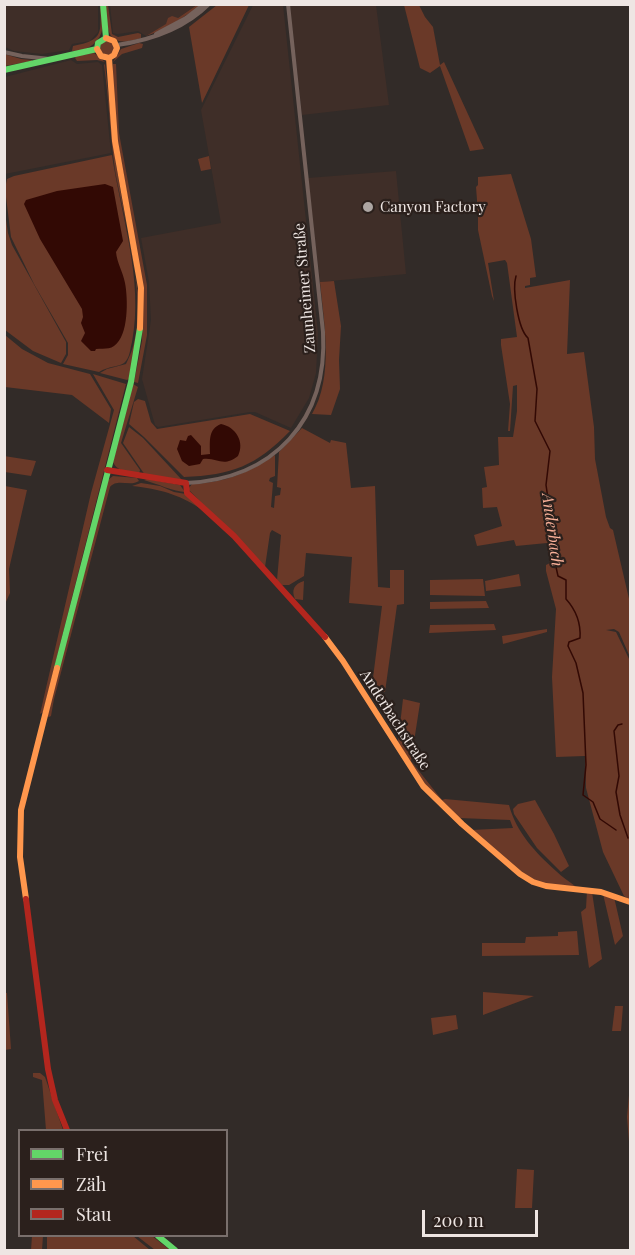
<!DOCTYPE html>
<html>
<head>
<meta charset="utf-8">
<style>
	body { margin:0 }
	#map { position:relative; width:635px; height:1255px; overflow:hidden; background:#322b28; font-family:"Playfair Display",serif }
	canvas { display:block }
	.frame { position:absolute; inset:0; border:6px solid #eee6e3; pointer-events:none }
	.legend { position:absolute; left:18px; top:1129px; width:210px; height:108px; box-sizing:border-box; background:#2b201c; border:2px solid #796f6c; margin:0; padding:8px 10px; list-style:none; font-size:18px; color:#eee6e3 }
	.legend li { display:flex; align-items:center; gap:12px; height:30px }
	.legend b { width:30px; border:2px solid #796f6c }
	.scale { position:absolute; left:422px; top:1210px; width:116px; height:27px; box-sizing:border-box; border:3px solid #eee6e3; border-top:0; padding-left:8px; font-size:18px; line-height:21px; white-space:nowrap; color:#eee6e3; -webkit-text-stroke:4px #2b201c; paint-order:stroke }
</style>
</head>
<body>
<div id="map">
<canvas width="635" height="1255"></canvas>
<div class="frame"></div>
<ul class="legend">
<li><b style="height:8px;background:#63d668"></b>Frei</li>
<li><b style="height:8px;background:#ff974d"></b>Zäh</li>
<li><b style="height:8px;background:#b3261e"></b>Stau</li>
</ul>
<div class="scale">200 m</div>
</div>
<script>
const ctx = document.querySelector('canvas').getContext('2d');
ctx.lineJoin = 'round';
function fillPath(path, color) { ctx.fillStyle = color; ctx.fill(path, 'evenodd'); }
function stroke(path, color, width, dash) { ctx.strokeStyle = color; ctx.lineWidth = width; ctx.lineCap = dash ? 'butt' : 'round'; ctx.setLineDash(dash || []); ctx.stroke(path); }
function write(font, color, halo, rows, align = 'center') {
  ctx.font = font + ' "Playfair Display",serif'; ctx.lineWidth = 4.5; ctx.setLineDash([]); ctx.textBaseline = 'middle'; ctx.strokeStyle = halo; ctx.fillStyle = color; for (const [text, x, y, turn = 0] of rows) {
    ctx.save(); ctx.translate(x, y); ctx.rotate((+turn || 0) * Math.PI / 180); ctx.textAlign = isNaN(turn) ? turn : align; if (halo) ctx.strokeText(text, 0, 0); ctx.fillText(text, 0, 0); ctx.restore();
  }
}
fillPath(new Path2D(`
	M5 5H98V32L90 41 72 44 69 50 42 54 14 51 5 47Z
	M110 5H197L178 18 146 36 138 31 118 34 113 33Z
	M253 5H283L318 333 316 373 309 398 291 428 255 412H250L158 427 155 425 142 379 151 320 149 282 141 238 221 223 201 110Z
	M290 5H376L389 105 302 115Z
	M71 60 77 64 98 62 102 65 111 153 5 174V77Z
	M396 171 406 274 320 282 308 178Z`), '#3f2e28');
fillPath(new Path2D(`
	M100 5C109 27 100 51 72 51L73 46C104 40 101 33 100 5Z
	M105 5H108L112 34 118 37 138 33 141 34V38C106 49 108 32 105 5Z
	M197 5H202L165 29 146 36 166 24 168 18 172 16 178 18Z
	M217 5H249L202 103 189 27Z
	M404 5H419L425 17 433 27 440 65 444 62 484 149 470 151 440 66 430 73 420 68Z
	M100 48a7 7 0 1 1 14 0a7 7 0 1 1-14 0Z
	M139 43 143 44 142 48 122 54 113 62 121 49Z
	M94 53 105 62 97 60 77 61 75 58 76 56Z
	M4 54 21 59 32 60V61L5 66Z
	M105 64 116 164 139 298 138 339 130 378 127 380 100 373 107 369 126 364C154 315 124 223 115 170 110 135 109 100 104 65Z
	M113 64H116L119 133 147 285V335L138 383 134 382 142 341 143 288 117 136 112 82Z
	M112 155C121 216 144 280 132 342 130 349 130 358 124 363 119 367 108 366 99 372L63 364 68 355V343L34 284 11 237 5 189 7 179 14 176Z
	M209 156 211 169 201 171 198 159Z
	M511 174 531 239 536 277 530 278V285L525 286V288L570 280 567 354 584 352 594 427 595 459 606 517 610 528 613 530 630 603V657L619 632 614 629 606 630 616 632 630 661V900L624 896 603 852 586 788 585 756 556 757 552 677 556 609 546 571V565L550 563 547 543 516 546 514 540 477 546 474 535 502 526 497 507 483 508 482 488 487 487 484 467 499 465 498 437H513L517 411V385L513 386 510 431H508L510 404 501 345V339L517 337 507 263 505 260 488 263 494 301 492 296 478 230V213L476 187 478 185V177Z
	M4 206 8 233 12 245 66 342V354L61 363 33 351 5 330Z
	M334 281 341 326 339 360 340 389 331 415 312 414C334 377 324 323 320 282Z
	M5 335 22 349 48 363 90 374 111 409 109 423 72 395 5 387Z
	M93 374 126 384 43 712 40 714 91 493 114 410Z
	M133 384 138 387 121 443 140 470 139 474C130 472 117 472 113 462Z
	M138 399 145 401 151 422 157 429 250 414 290 431C256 466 232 475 184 477L144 437 129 424 134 402Z
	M129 427 143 438 182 480 145 475 123 443Z
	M302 428 330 443 331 440 346 443 351 488 375 486 378 587 390 588V570H404V604L397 605 385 692 372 686 382 606 349 603 352 557 306 553 304 576 289 585H282L277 580 281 535 272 530 270 533 265 567 188 489 192 484C223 483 249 473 275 455V476L270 478 269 481 273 483 271 507 274 508 275 496 280 495 281 488 277 487 279 452Z
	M4 456 36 461 31 476 5 472Z
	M113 476 137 478 139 481C130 487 117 478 110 487L54 699 51 716 49 717 47 716 108 480Z
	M147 479 180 485 185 492C175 492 155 483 144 480Z
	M141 483 160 486 174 492 186 494 201 509C178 494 160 489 132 486Z
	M5 486 27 490 9 569 10 593 5 604Z
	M519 574 521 586 486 591 485 581Z
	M483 579 485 596 430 595V580Z
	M304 581 303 600 295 599C291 590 294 584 304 581Z
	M486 601 489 608 430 609V602Z
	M494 624 496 630 429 633 430 625Z
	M547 629V632L503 644 502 636Z
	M403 699 420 703 411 761 442 800 445 799 509 805C516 832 536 853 556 871 562 877 569 881 575 886L546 885 528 879 471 830 513 828 510 820 459 818 427 787 398 742Z
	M535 800 554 834 569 866 561 872 537 848 514 814 513 809 518 804Z
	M587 891 592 892 602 959 589 968 581 912 586 908Z
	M603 894 614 897 623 936 615 945Z
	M577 931 579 955 482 956V943H525L526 937 558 936V932Z
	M483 992 534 996 483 1015Z
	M4 993H7L11 1049 5 1050Z
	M615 1006H623L621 1031H612Z
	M456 1015 458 1029 433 1035 431 1018Z
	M33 1073H40L45 1077 63 1130H46L42 1080 33 1077Z
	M630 1084V1154L627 1117Z
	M517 1169 534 1170 532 1208H515Z
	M32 1236H43L42 1250H31Z
	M47 1236H133L150 1250H47Z
	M137 1236H152L170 1250H155Z`), '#6a3928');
fillPath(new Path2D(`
	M105 184 113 187 123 241 116 252C117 263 123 272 125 283 128 298 129 336 114 346 109 350 103 348 96 349L95 351H91L81 341 85 333 81 323 83 317 82 309 40 239 24 204 26 200 57 191Z
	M221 424C236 427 245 442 238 456 223 468 217 457 203 459L200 464 189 466 182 461 177 449 180 440 186 441 188 436 191 435 201 446V455L210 454C210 441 208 429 221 424Z`), '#320904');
stroke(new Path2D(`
	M516 276C512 289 518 329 528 338L537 389 535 421 550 451 546 485 555 546 554 558 558 576 566 580V599C575 609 581 623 580 638L569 642 568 646 576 663 583 693 586 765 583 795 593 802 600 819 616 830
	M622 724 618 725 614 731 619 776 616 792 620 815 628 838`), '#320904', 1.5);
stroke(new Path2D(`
	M156 34 186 18 204 4
	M117 45C152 40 184 29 209 4
	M4 52 22 56 50 59
	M186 483C274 479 328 420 323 332L288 4`), '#75625c', 4);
stroke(new Path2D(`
	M103 4 106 38
	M97 49 98 43 106 38
	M4 70 97 49
	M57 668 131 382 140 328
	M158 1236 175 1250`), '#63d668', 6);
stroke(new Path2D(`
	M106 38 114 41 117 48 114 55 109 58
	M97 49 101 56 109 58
	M109 58 115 141 141 288 140 328
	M325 637 343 661 423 786 462 824 520 874 533 882 546 886 601 892 630 902
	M26 899 20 857 21 810 57 668`), '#ff974d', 6);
stroke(new Path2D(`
	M107 470 186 483 187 493 234 536 325 637
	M26 899 48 1069 55 1100 67 1130`), '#b3261e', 6);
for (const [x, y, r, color] of [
	[368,207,6,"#aca5a2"]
]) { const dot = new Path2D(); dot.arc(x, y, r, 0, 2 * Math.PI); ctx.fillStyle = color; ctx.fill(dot); stroke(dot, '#2b201c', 2); }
write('15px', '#eee6e3', '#2b201c', [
	["Canyon Factory",380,207]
], 'left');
write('15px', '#eee6e3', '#2b201c', [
	["Zaunheimer Straße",305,288,-95],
	["Anderbachstraße",395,720,57]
]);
write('italic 16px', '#f9b098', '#2b201c', [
	["Anderbach",552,530,82]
]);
</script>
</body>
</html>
